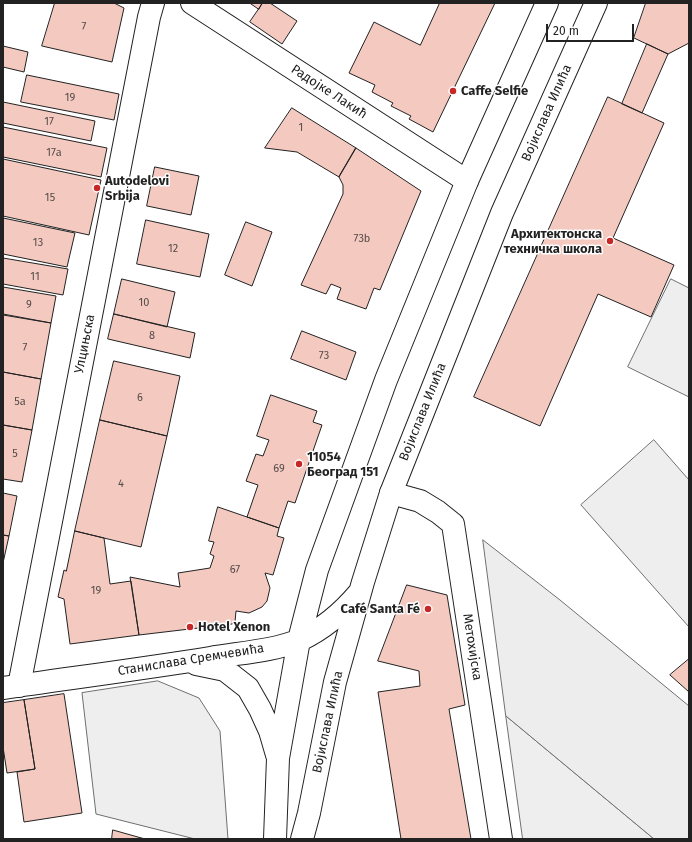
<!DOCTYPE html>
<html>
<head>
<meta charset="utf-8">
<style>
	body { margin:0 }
	#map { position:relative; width:692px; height:842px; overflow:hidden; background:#fff; font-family:"Fira Sans",sans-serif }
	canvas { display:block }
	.frame { position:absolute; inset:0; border:4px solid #222; pointer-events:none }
	.scale { position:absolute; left:546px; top:24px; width:88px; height:18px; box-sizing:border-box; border:2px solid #222; border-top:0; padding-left:5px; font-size:12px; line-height:14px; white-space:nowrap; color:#222; -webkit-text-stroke:3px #fff; paint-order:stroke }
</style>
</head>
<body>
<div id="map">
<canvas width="692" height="842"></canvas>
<div class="frame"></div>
<div class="scale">20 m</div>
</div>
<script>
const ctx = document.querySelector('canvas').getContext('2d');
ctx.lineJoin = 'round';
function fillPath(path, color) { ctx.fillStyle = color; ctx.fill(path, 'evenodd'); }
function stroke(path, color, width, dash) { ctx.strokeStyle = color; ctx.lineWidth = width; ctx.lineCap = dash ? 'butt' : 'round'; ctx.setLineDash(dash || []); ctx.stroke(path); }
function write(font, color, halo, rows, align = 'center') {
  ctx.font = font + ' "Fira Sans",sans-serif'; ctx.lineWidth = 3; ctx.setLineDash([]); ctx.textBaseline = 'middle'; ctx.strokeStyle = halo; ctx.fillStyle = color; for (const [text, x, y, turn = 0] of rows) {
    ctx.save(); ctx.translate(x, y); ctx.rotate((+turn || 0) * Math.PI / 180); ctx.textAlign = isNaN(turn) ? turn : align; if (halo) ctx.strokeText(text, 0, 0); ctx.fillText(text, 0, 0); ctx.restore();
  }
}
const green = new Path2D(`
	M671 279 689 288V397L628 367Z
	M654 440 689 480V627L581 505Z
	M158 681 199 698 220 731 228 839H195L96 814 82 693Z
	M506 716 654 839H523Z`);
fillPath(green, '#eee');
stroke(green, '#6f6f6f', 1);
const parking = new Path2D(`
	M483 540 560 600 689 706V839H654L506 716Z`);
fillPath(parking, '#ededed');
stroke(parking, '#6f6f6f', 1);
const building = new Path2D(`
	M55 3H114L124 8 112 62 42 46Z
	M250 3H262L259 9Z
	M263 3H270L297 21 282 44 250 22Z
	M440 3H495L433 132 409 119 411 116 391 106 393 103 372 92 375 85 349 73 374 22 420 45Z
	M646 3H689V43L668 54 634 38Z
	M647 44 668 54 642 113 622 104Z
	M3 46 28 52 24 72 3 67Z
	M27 75 119 94 114 120 21 102Z
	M608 97 664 123 613 238 674 265 651 317 598 294 540 426 474 397Z
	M3 102 95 121 91 141 3 123Z
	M292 108 356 148 339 177 297 152 265 148Z
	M3 127 107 148 101 177 3 157Z
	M356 148 421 191 380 290 374 288 366 309 337 299 341 288 331 284 326 294 301 285 343 194V185L339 177Z
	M3 159 101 180 89 235 3 216Z
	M155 167 199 176 191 215 147 206Z
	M3 218 75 233 67 267 3 254Z
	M146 220 209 234 200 277 137 264Z
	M246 222 272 232 252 286 225 275Z
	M3 258 68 269 63 295 3 284Z
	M122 279 175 292 167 327 114 314Z
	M3 287 56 296 51 323 3 314Z
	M114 314 195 333 190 358 108 339Z
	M3 315 51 323 41 379 3 372Z
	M302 331 356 352 346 380 291 359Z
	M114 361 180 376 167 436 100 420Z
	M3 372 41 379 32 430 3 425Z
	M271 395 317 411 313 422 322 425 295 503 288 501 279 528 247 517 258 485 246 481 256 454 263 456 269 440 257 436Z
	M100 420 167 436 141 547 75 531Z
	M3 425 32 430 22 482 3 479Z
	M3 493 17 496 9 536 3 535Z
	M218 507 279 528 277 536 284 538 273 575 265 573 270 588 267 601 262 607 249 613 236 611 235 622 232 624 139 635 130 577 180 587 178 573 210 568 214 556 210 554 214 542 209 541Z
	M75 531 104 538 110 584 131 581 139 635 70 644 64 599 58 597 64 570 66 571Z
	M3 535 9 536 3 563Z
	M407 585 447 595 465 705 449 709 471 839H401L378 692 420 686 419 671 378 661Z
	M689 659V692L670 675Z
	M64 694 82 813 24 822 17 772 35 769 24 700Z
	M24 700 35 769 7 773 3 747V703Z
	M113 830 145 839H112Z`);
fillPath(building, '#f3c9c0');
stroke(building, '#222', 1);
const street = new Path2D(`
	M192 3 467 181
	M391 493 420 501 438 512 453 524 501 839
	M19 686 149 17 153 3`);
const secondary = new Path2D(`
	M196 664 225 670 248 688 260 709 270 731 277 755
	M3 688C72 678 141 669 210 658 238 653 274 651 300 640 323 629 343 612 359 593
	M275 839 278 758 299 640 317 570 386 380 467 181 547 3
	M302 839 309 813 335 682 363 582 391 493 502 213 596 3`);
stroke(street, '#222', 24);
stroke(secondary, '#222', 24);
stroke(street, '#fff', 22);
stroke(secondary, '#fff', 22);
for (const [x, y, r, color] of [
	[453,91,4,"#c62828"],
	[97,188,4,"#c62828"],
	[610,241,4,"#c62828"],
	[299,464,4,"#c62828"],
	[428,609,4,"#c62828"],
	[190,627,4,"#c62828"]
]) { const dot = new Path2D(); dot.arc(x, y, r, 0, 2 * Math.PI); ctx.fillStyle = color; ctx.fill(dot); stroke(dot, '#fff', 1.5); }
write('11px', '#564c4a', null, [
	["7",84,27],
	["19",70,98],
	["17",49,122],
	["1",301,128],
	["17a",54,153],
	["15",50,198],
	["73b",362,239],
	["13",38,243],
	["12",173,249],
	["11",35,277],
	["10",144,303],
	["9",29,305],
	["8",152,336],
	["7",25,348],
	["73",324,356],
	["6",140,398],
	["5a",20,402],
	["5",15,454],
	["69",279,469],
	["4",121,484],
	["67",235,570],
	["19",96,591]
]);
write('bold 13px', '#222', '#fff', [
	["Caffe Selfie",461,91],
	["Autodelovi",105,181],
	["Srbija",105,196],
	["Архитектонска",602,234,"right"],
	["техничка школа",602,249,"right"],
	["11054",307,457],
	["Београд 151",307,472],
	["Café Santa Fé",420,609,"right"],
	["Hotel Xenon",198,627]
], 'left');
write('13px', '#222', '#fff', [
	["Радојке Лакић",329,92,33],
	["Војислава Илића",547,113,-66],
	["Улцињска",85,344,-79],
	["Војислава Илића",423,412,-68],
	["Метохијска",472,647,81],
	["Станислава Сремчевића",191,660,-9],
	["Војислава Илића",328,722,-78]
]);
</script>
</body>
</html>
